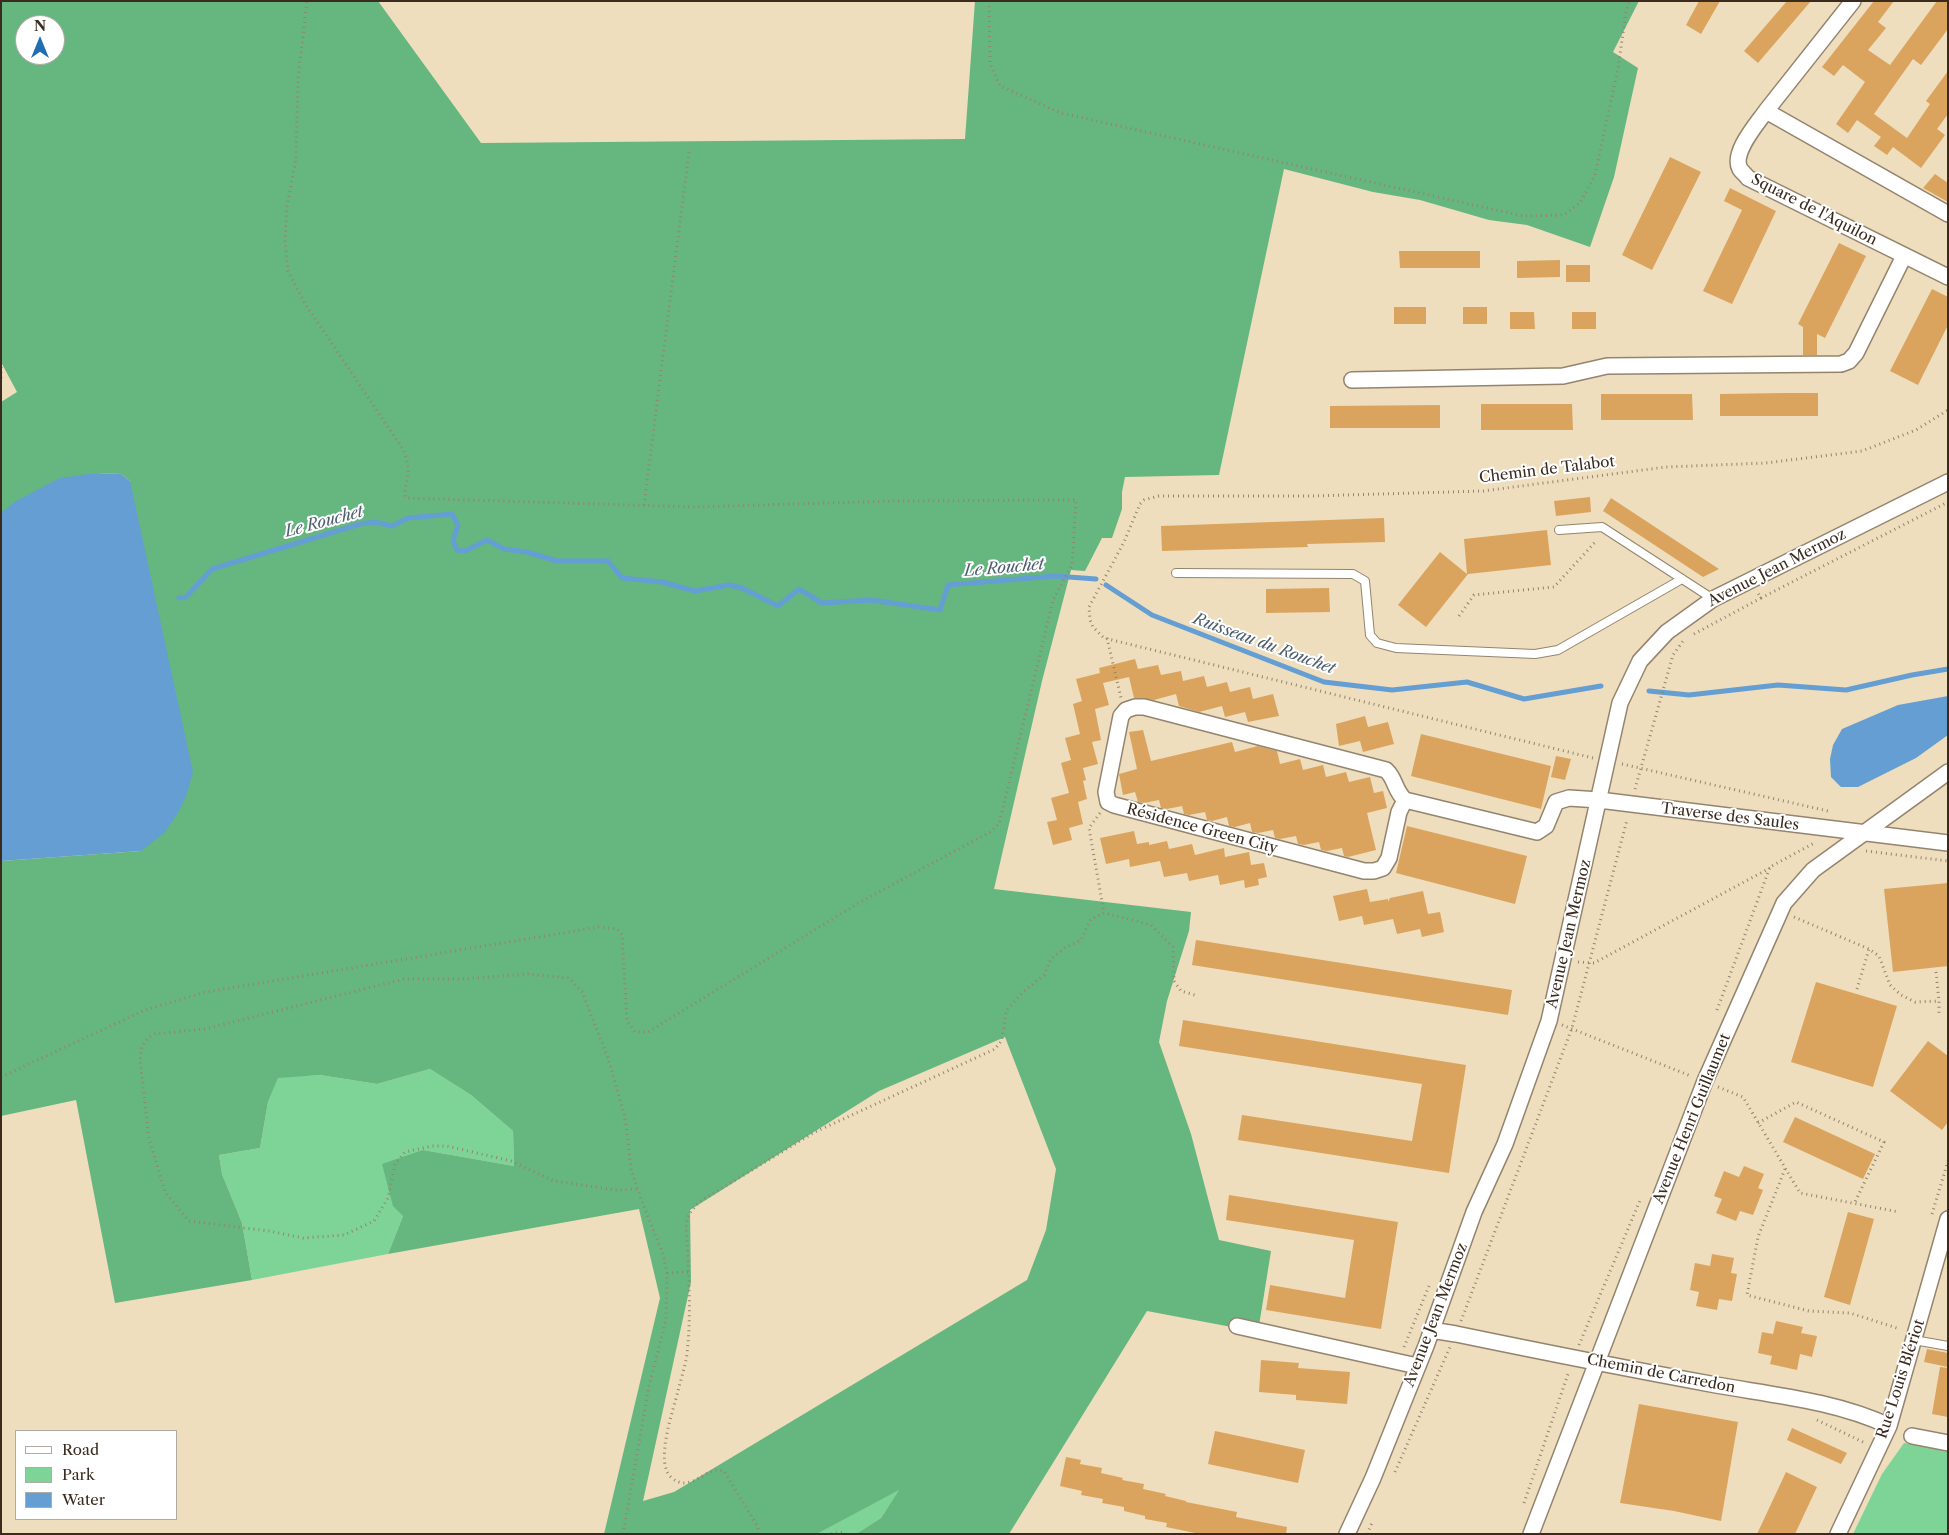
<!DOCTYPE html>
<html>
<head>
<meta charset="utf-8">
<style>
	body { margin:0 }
	#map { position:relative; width:1949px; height:1535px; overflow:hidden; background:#eedebd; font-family:"Libre Caslon Text",serif }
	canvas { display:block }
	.frame { position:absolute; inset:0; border:2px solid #3b2a1e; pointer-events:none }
	.legend { position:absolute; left:15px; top:1430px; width:162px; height:90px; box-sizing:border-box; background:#fff; border:1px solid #b1aaa5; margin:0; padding:6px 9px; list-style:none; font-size:15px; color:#3b2a1e }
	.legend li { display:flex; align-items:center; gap:10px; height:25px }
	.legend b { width:25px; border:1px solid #b1aaa5 }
	.north { position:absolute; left:15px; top:15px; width:50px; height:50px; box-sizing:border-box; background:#fff; border:1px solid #b1aaa5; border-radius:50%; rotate:0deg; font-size:14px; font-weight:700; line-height:20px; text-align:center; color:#3b2a1e }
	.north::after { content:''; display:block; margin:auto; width:18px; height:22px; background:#1f6fb2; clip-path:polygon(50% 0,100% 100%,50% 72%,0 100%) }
</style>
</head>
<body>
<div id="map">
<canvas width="1949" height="1535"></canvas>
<div class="frame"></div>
<ul class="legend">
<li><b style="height:6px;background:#fff"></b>Road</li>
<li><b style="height:14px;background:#7ed497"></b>Park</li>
<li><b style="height:14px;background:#649ed3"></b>Water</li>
</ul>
<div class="north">N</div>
</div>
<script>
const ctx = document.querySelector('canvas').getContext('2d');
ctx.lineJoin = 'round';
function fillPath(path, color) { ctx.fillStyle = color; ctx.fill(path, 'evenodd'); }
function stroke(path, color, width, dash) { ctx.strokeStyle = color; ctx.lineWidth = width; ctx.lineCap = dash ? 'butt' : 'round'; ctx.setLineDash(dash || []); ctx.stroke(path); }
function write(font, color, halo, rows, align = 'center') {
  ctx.font = font + ' "Libre Caslon Text",serif'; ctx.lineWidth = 4; ctx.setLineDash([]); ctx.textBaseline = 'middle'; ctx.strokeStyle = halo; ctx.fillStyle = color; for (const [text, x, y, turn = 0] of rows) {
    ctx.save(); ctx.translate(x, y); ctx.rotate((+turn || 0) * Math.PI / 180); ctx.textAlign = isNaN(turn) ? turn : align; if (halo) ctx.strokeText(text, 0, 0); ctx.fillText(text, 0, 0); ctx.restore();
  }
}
fillPath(new Path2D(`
	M430 1069 471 1095 513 1131 514 1166 423 1150 403 1216 388 1254 252 1280 242 1223 222 1174 219 1155 260 1148 268 1102 278 1077 320 1075 377 1084Z
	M1904 1443 1948 1450V1534H1853L1882 1474Z
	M900 1489 881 1518 856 1534H817Z`), '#7ed497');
fillPath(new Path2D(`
	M1 1H378L481 143 965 139 975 1H1639L1613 52 1638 68 1614 177 1590 247 1527 225 1489 220 1420 200 1373 192 1284 169 1219 475 1125 477 1122 492V509L1112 538H1102L1085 571 1071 570 1042 681 994 889 1191 912 1189 931 1167 1001 1159 1042 1191 1134 1219 1240 1271 1251 1258 1332 1147 1311 1009 1534H856L881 1518 899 1490 817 1534H604L660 1298 639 1209 388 1254 403 1216 393 1206 382 1164 423 1150 514 1166 513 1131 471 1095 430 1069 377 1084 320 1075 278 1078 268 1102 260 1148 219 1155 222 1174 242 1223 252 1280 115 1303 76 1100 1 1116V861L141 851 130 481 121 474 96 473 1 513V402L17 392 1 362ZM25 25H55V55H25ZM1005 1037 1056 1169 1046 1230 1027 1280 674 1492 643 1501 691 1282 690 1210 879 1091Z`), '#66b680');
fillPath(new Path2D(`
	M96 473 121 474 130 481 193 772 186 796 178 813 164 833 141 851 1 861V513L16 501 60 478Z
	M1948 696V735L1916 758 1858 787H1841L1831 777 1830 759 1833 745 1842 729 1898 705Z`), '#649ed3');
stroke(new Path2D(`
	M1106 585 1152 615 1324 682 1392 690 1467 682 1524 699 1601 686
	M179 598 186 597 212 569 360 524 375 522 392 526 408 518 452 514 458 525 453 541 457 550 465 551 487 540 504 549 527 552 557 561H608L622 578 662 582 695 591 729 585 742 588 778 606 799 589 822 603 871 600 940 610 948 585 1055 576 1096 579
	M1649 691 1689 695 1778 685 1846 690 1912 675 1948 669`), '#649ed3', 5);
fillPath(new Path2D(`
	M1699 1H1720L1701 34 1686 25Z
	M1787 1H1811L1758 63 1744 51Z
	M1874 1H1894L1878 22 1886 28 1868 50 1890 65 1937 1H1948V29L1921 65 1913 59 1874 114 1907 138 1930 104 1926 101 1948 71V114L1937 129 1945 135 1921 168 1893 147 1887 155 1874 146 1881 137 1857 120 1848 133 1836 124 1865 82 1843 65 1834 76 1822 67Z
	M1670 157 1701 172 1652 270 1622 255Z
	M1935 174 1948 183V202L1923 188Z
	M1730 188 1776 211 1732 304 1703 291 1742 210 1724 201Z
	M1839 243 1866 256 1825 338 1817 334V355H1803V327L1798 324Z
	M1399 251H1480V268H1400Z
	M1560 260V277L1517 278V261Z
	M1566 265H1590V282H1566Z
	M1932 289 1948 297V325L1918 385 1890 371Z
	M1394 307H1426V324H1394Z
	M1463 307H1487V324H1463Z
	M1510 312H1534L1535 329H1510Z
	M1572 312H1596V329H1572Z
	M1785 393H1818V416H1720V394Z
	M1601 394H1692L1693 420H1601Z
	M1481 404H1572L1573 430H1481Z
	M1440 405V428H1330V406Z
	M1590 497 1591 512 1556 516 1554 501Z
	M1611 498 1719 569 1703 577 1603 511Z
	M1384 518 1385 542 1307 544 1308 547 1162 551 1161 526Z
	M1547 530 1551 565 1468 574 1426 627 1398 605 1440 552 1467 574 1464 539Z
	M1329 588 1330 612 1266 613V589Z
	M1135 659 1138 669 1158 665 1161 675 1181 671 1183 681 1204 676 1207 687 1227 682 1230 692 1250 687 1253 699 1273 694 1279 716 1248 722 1245 712 1225 717 1222 706 1199 712 1179 706 1176 694 1154 700 1134 698 1129 677 1103 683 1109 705 1095 709 1101 740 1092 742 1098 764 1083 768 1086 780 1083 781 1087 799 1078 802 1083 824 1069 828 1072 840 1053 845 1047 822 1057 820 1051 798 1069 793 1061 763 1071 760 1065 738 1080 734 1073 704 1082 701 1076 679 1100 673 1099 668Z
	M1365 716 1368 727 1388 722 1394 744 1363 752 1360 741 1339 746 1336 724Z
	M1143 730 1151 761 1232 742 1235 752 1258 746 1277 751 1280 764 1300 759 1303 770 1323 765 1326 777 1346 772 1349 782 1370 777 1374 793 1383 791 1387 808 1367 813 1376 850 1348 857 1344 856 1342 848 1327 851 1321 850 1319 842 1304 845 1298 844 1296 836 1280 839 1275 838 1273 830 1258 833 1252 832 1250 823 1235 827 1229 826 1227 817 1212 821 1207 820 1205 812 1189 815 1184 814 1182 806 1167 809 1161 808 1159 800 1144 803 1138 802 1135 792 1123 795 1119 774 1137 769 1129 732Z
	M1421 734 1551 766 1541 809 1411 776Z
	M1556 756 1571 759 1565 780 1551 777Z
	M1407 826 1527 856 1515 904 1396 873Z
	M1134 831 1137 844 1149 842V845L1167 841 1169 849 1192 844 1195 855 1224 848 1225 857 1249 852 1251 865 1264 863 1267 877 1258 879 1259 885 1245 888 1244 880 1220 885 1218 875 1189 881 1187 873 1164 877 1160 861 1130 867 1129 859 1106 864 1100 838Z
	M1948 883V966L1893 972 1884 889Z
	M1367 889 1370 902 1388 899V902L1390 898 1423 891 1428 914 1440 912 1444 932 1422 937 1420 929 1397 934 1393 919 1364 925 1362 916 1339 921 1333 896Z
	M1196 940 1512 990 1508 1015 1192 965Z
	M1816 982 1897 1006 1873 1087 1791 1062Z
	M1183 1020 1466 1065 1449 1173 1238 1140 1242 1115 1412 1141 1422 1084 1179 1046Z
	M1928 1041 1948 1056V1122L1942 1130 1890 1091Z
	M1795 1117 1875 1154 1863 1179 1783 1142Z
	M1744 1166 1764 1174 1758 1188 1763 1190 1753 1215 1740 1211 1736 1221 1716 1213 1722 1199 1714 1196 1724 1171 1739 1177Z
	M1229 1195 1398 1222 1381 1329 1266 1310 1270 1285 1345 1298 1354 1240 1226 1220Z
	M1848 1212 1874 1219 1850 1305 1824 1297Z
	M1712 1254 1734 1258 1731 1273 1737 1274 1732 1301 1719 1299 1717 1310 1696 1306 1699 1292 1690 1290 1695 1263 1710 1266Z
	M1776 1321 1803 1327 1801 1333 1817 1336 1812 1357 1800 1354 1797 1370 1770 1364 1772 1356 1758 1353 1762 1332 1773 1334Z
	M1927 1349 1948 1353V1367L1924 1362Z
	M1261 1360 1299 1363 1298 1368 1350 1372 1347 1404 1296 1400V1395L1259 1392Z
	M1940 1367 1948 1368V1417L1932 1414Z
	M1639 1404 1738 1422 1721 1521 1674 1511 1620 1503Z
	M1792 1428 1847 1453 1841 1464 1787 1440Z
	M1215 1431 1305 1450 1298 1483 1208 1464Z
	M1066 1457 1081 1460 1080 1464 1102 1468 1101 1473 1123 1478 1122 1480 1144 1484 1143 1489 1166 1494 1165 1496 1186 1501V1502L1237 1512 1236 1517 1287 1527 1286 1534H1200L1166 1527 1167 1523 1145 1519V1516L1124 1511V1507L1102 1503 1103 1499 1081 1495 1082 1491 1060 1486Z
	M1786 1472 1817 1487 1795 1534H1757Z`), '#daa45e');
const lane = new Path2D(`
	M1559 530 1602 527 1713 599
	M1176 573 1353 574 1365 581 1370 635 1377 643 1396 648 1535 654 1558 650 1682 579
	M1914 1340 1948 1346`);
const street = new Path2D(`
	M1766 111 1853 1
	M1948 214 1766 111C1757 124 1731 153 1740 169 1742 172 1746 175 1748 178L1948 277
	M1352 380 1563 376 1607 366 1841 364 1849 361 1856 353 1904 256
	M1135 707H1144L1386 770C1396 779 1394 790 1405 800L1399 812 1389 858 1383 868 1374 871H1364L1114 805 1108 802 1106 792 1121 716 1126 710Z
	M1405 800 1537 832 1546 826 1556 802 1569 798 1599 800 1948 843
	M1237 1326 1417 1366
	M1431 1330 1456 1334C1543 1352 1629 1369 1716 1385 1773 1395 1836 1401 1889 1426
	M1912 1436 1948 1443
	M1347 1534 1373 1478 1426 1346 1474 1212 1505 1144 1549 1021 1620 703 1640 661 1667 632 1713 599 1948 482
	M1531 1534 1705 1081 1784 903 1813 870 1948 772
	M1838 1534 1889 1426 1948 1219`);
stroke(lane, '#94846e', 10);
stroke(street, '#94846e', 18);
stroke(new Path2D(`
	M989 1 990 63 1000 86 1061 113 1523 216 1564 215 1580 203 1595 175 1618 69 1626 11 1630 1
	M1 367V381
	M644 505 689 152
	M1761 598 1948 502
	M1459 616 1474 595 1554 587 1597 540
	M1694 634 1761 598 1758 593
	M1107 638 1121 698
	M1593 758 1104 638 1093 627 1090 620 1089 607 1124 542 1140 504 1144 500 1159 496H1312L1483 491 1666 467 1766 463 1862 451 1916 430 1948 410
	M1622 764 1828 811
	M1635 789 1673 655 1683 641
	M1100 813 1089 828 1104 913
	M1866 851 1948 861
	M1794 917 1869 949 1879 956 1890 985 1901 995 1915 1002 1939 1001V1015
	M1578 962 1594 963 1770 868
	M1936 972 1939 1001
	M1857 989 1869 949
	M1717 1010 1770 867 1816 842
	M1562 1025 1691 1076
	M1 1077 145 1010 206 992 599 927 617 929 622 935 627 1021 635 1032H648L862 901 990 832 999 824 1053 600 1072 565 1076 500 894 501 694 507 406 498C403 488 409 479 408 468 408 463 406 457 404 451L304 302 288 271 285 241 287 206 296 159 298 79 307 1
	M1718 1087 1743 1097 1800 1193 1899 1212
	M1758 1123 1796 1102 1884 1142 1854 1204
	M1785 1169 1758 1237 1747 1295 1809 1311 1850 1313 1900 1329
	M1932 1214 1948 1161
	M667 1273 688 1272
	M1461 1321 1572 1028 1627 820
	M1579 1345 1641 1198
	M1404 1347 1429 1286
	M1817 1420 1865 1443
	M1395 1472 1450 1347
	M1524 1503 1569 1371
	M623 1534 649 1386 666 1320 667 1273 663 1254 641 1199 631 1169 625 1117 608 1058 582 992 569 978 528 974 462 979H404L205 1029 155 1034 148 1038 142 1046 140 1060 149 1138 165 1192 189 1221 269 1231 303 1238 344 1235 374 1221 388 1198 395 1164 405 1152 432 1146H447L511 1161 554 1181 615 1190 638 1189
	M758 1534V1527L724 1471C722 1471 719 1470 717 1470 702 1472 689 1492 672 1478 654 1464 673 1411 678 1391 681 1379 685 1367 687 1354 692 1310 688 1266 686 1222L689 1214 699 1202 815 1132 995 1049 1002 1040 1006 1011 1022 993 1044 975 1051 959 1065 948 1081 940 1091 919 1104 913 1151 925 1173 947 1174 981 1181 991 1198 996
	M831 1534 843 1532
	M1367 1534 1372 1523`), '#94846e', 3, [1, 4]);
stroke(lane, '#fff', 8);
stroke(street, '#fff', 15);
write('15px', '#3b2a1e', '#fff', [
	["Square de l'Aquilon",1814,210,27],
	["Chemin de Talabot",1547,470,-7],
	["Avenue Jean Mermoz",1777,568,-27],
	["Traverse des Saules",1730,817,7],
	["Résidence Green City",1202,829,15],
	["Avenue Jean Mermoz",1569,934,-77],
	["Avenue Henri Guillaumet",1692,1119,-68],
	["Avenue Jean Mermoz",1436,1315,-69],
	["Chemin de Carredon",1661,1374,11],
	["Rue Louis Blériot",1901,1379,-72]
]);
write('italic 16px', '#4d5e6f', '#fff', [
	["Le Rouchet",324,522,-15],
	["Le Rouchet",1004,568,-5],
	["Ruisseau du Rouchet",1264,644,20]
]);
</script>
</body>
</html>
